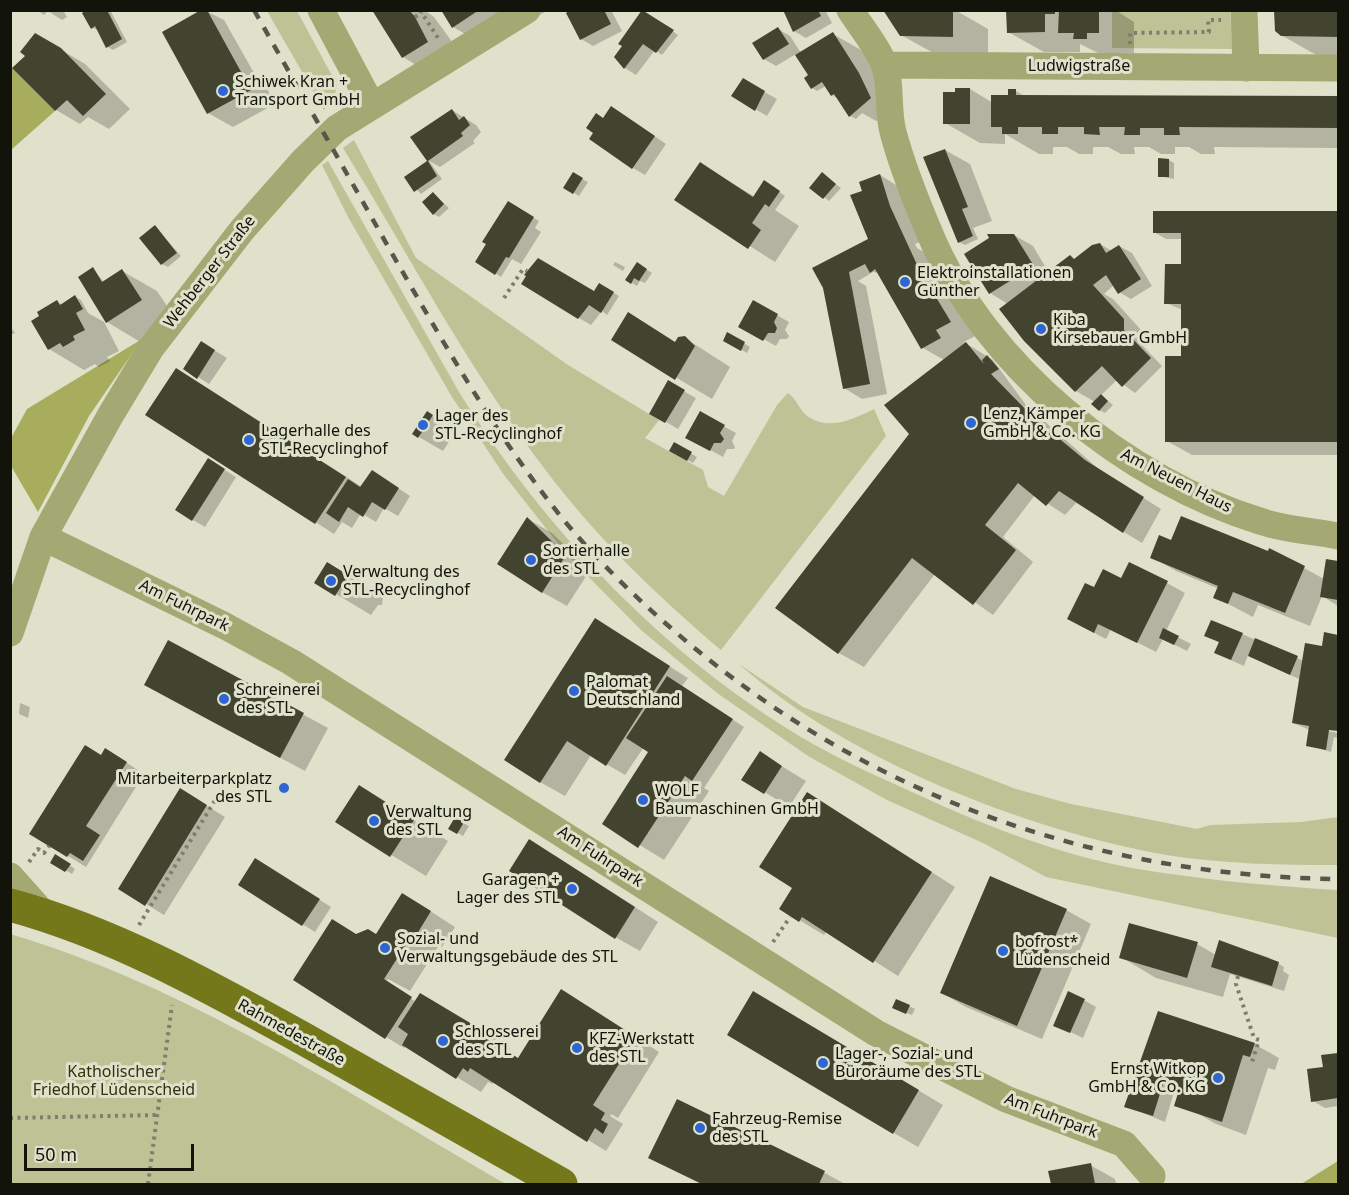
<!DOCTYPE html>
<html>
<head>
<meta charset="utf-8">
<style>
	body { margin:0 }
	#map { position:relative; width:1349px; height:1195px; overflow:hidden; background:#dfe1ca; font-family:"Noto Sans",sans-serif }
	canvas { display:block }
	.frame { position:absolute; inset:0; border:12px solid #12130b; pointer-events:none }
	.scale { position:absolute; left:24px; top:1144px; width:170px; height:27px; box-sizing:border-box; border:3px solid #12130b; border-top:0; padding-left:8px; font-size:18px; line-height:21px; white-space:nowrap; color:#12130b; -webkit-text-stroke:4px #dfe1ca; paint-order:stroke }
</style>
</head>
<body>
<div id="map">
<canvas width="1349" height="1195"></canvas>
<div class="frame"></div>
<div class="scale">50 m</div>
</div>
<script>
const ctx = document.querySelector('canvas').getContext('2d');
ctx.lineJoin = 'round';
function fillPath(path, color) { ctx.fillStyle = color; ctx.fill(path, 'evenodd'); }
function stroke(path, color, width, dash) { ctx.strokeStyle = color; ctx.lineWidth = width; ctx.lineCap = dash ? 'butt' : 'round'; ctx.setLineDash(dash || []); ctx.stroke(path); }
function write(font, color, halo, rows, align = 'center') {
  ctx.font = font + ' "Noto Sans",sans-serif'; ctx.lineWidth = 6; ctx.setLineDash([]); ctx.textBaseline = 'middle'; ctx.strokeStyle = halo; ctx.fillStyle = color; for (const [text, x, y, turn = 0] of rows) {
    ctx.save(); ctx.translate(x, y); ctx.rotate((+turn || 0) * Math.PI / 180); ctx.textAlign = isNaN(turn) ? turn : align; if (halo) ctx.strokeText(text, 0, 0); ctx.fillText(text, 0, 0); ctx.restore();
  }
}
fillPath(new Path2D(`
	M267 11H297L337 85 334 98 324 110Z
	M1112 11H1230L1232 49 1112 48Z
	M354 140 416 258 568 365 659 420 645 438 703 470 708 487 724 496 777 405 788 393C796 398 799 409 806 415 827 432 854 419 874 409L886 436 721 650C656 595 595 536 544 468 468 368 409 255 343 148Z
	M328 161 459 392C547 533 668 660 813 744 848 764 886 780 923 797 990 828 1064 856 1138 869 1205 880 1271 886 1338 890V938L1046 877 983 843 887 800 808 756 717 693 641 630 567 555 504 475 452 397 348 217 322 165Z
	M739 664 803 707 1016 789 1071 804 1197 829 1210 825 1301 822 1338 817V865C1282 865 1222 864 1166 855 1026 830 845 759 739 664Z
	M10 934C187 986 347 1093 506 1184H11Z`), '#bec294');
fillPath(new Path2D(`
	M10 66 55 111 11 150H10Z
	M142 339 89 416 38 512 11 466 10 440 27 409Z
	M1338 1161V1184H1301Z`), '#a7ad5d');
fillPath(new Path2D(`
	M37 10H63L67 17 62 20 48 11 44 15Z
	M89 10H110L127 42 113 50 108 47 99 30 92 28Z
	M204 10 224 20 258 80 264 83 275 104 233 127 208 113Z
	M375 10H424L434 17 450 39 463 62 438 78 403 57Z
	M443 10H548L488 47 453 27Z
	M573 10H611L622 31 593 46 581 39Z
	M785 10H825L832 23 806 38 794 31Z
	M885 10H955L988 29V57L937 55 901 35Z
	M1008 10H1115L1134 22V53H1122V59H1110L1080 44V52H1044L1008 32Z
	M1275 10H1338V56H1318L1281 35Z
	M644 11 678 35 662 55 655 50 636 75 625 68 624 46 621 44Z
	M778 29 790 36 801 53 833 34 868 54 901 107 876 121 862 113 856 119 850 116 840 100 832 95 826 86 817 91 812 88 810 76 796 54 776 66 764 59Z
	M60 49 85 64 130 109 109 129 88 117 80 124 56 110Z
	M743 80 777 99 767 116 733 96Z
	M970 89 993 103 1016 91 1026 97H1338V148L1214 147 1215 154H1201L1189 147H1175V154H1161L1149 147H1134L1135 154H1121L1108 147H1093V154H1079L1067 147H1053V154H1039L1005 134V144L980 143 945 123 957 93Z
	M452 110 476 125 481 132 473 141 475 143 440 167 429 161 442 179 421 194 406 178 429 161 412 137Z
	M624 115 666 144 645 175 633 168Z
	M945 150 970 164 992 221 973 228 978 239 965 245 959 242Z
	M1169 160 1174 163V179L1159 176Z
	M701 164 755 197 770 185 785 196 775 210 799 226 775 262 677 200Z
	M573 174 588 182 579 196 565 187Z
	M822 174 841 188 829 201 811 187Z
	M880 175 904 190 923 241 915 244 917 248 929 255 975 336 964 342 993 360 1026 405 1102 472 1161 509 1142 543 1076 503 1065 515 1035 495 1003 537 1033 562 993 615 935 574 864 667 839 653 777 608 911 434 944 360 923 348 879 273 873 272 858 281 866 286 887 394 862 399 844 388 825 287 870 240 864 191Z
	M434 194 449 208 439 217 434 214Z
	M508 203 539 221 535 228 541 232 521 264 512 259 501 277 477 262Z
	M1338 212V455H1192L1167 441 1183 357V310L1166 303 1183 267 1182 239H1166L1154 232 1155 213Z
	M155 227 181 256 168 267 162 264Z
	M1014 235 1033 246 1049 273 1070 257 1076 260 1100 244 1112 251 1119 246 1132 253 1152 286 1131 299 1119 292 1114 285 1104 294 1113 299 1142 331 1140 343 1162 366 1135 393 1117 380 1101 395 1113 405 1105 413 1099 410 1095 402 1076 391 1008 304 990 293Z
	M615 262 625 267 623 271 613 265Z
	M638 264 652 273 645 283 640 281 637 286 627 280Z
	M93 269 104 282 122 271 157 291 177 321 142 343 107 322Z
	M600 285 619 296 607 315 602 311 591 325 550 301 595 293Z
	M75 297 81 300 88 313 104 322 119 351 107 357 110 361 99 367 95 364 84 370 49 349 57 302 63 305Z
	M754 302 789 322 785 330 789 336 787 339H780L776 346 740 326Z
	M10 326 15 333 10 335Z
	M728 334 750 347 747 353 725 340Z
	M685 338 730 367 712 399 635 353 676 343Z
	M214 350 227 358 209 384 198 377Z
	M669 383 696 398 678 429 651 413Z
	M201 384 362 487 384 479 410 496 398 516 384 508 376 522 361 513 352 528 342 522 334 534 147 414Z
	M428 413 456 431 443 451 419 437Z
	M700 413 736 433 732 441 735 447 734 449H727L723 457 687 437Z
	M675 444 697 457 693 463 671 451Z
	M220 467 236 477 205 527 193 520Z
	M528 519 552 533 590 570 567 606 542 592Z
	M1172 542 1304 568 1324 579 1327 561 1338 563V606L1322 596 1310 626 1258 605 1253 617 1215 597 1219 589 1176 571 1152 557Z
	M328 564 383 597 382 605H378L371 615 316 582Z
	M1122 580 1167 583 1185 593 1166 631 1191 644 1187 651 1163 639 1156 652 1111 629 1106 639 1081 626 1103 594Z
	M596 620 688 678 682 686 744 727 704 788 709 791 664 860 604 823 650 751 644 747 625 775 591 755 565 796 540 782Z
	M1242 634 1304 661 1321 648 1326 634 1338 636V730L1328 728V731L1338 733V738L1334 737 1331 752 1308 745 1310 730 1293 723 1301 680 1248 655 1244 666 1228 659 1216 652 1220 643 1206 635Z
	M169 642 328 728 305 771 170 699Z
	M20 703 30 707 28 718 19 714Z
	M760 753 806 781 789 807 743 779Z
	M102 757 124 761 144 774 86 867 68 856Z
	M359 787 448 841 426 876 337 822Z
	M808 794 955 887 898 976 827 931 824 935 781 909 794 888Z
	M199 801 225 817 164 915 120 888Z
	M456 819 469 826 463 836 450 828Z
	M554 855 658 922 640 951 615 937Z
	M56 856 75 869 72 874 52 862Z
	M267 867 331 907 315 932 240 885Z
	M427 909 455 927 442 947 439 945 410 991 388 979 386 981 398 990 416 1002 430 999 510 1048 508 1052 519 1060 586 1005 659 1052 618 1118 611 1114 610 1116 623 1124 606 1151 494 1082 493 1084 488 1082 481 1092 406 1046 404 1048 386 1037 295 980 357 936 376 935Z
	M1066 910 1091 924 1042 1039 966 1007 942 993Z
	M1220 942 1268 957 1284 967 1283 971 1289 975 1284 991 1230 974 1223 997 1156 978 1121 957 1197 944 1216 955Z
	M1084 1000 1096 1007 1083 1038 1055 1025Z
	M909 1006 915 1009 912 1015 899 1010Z
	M778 1007 943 1105 918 1147 894 1133Z
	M1254 1044 1279 1058 1275 1070 1268 1068 1246 1135 1216 1124 1197 1113 1175 1089 1165 1122 1126 1106 1135 1075Z
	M1338 1055V1106L1325 1108 1313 1101 1325 1068 1323 1057Z
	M678 1101 825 1173 845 1184H701L675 1171 650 1157Z
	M1090 1165 1115 1179 1116 1184H1052L1050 1172Z`), '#0003');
fillPath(new Path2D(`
	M86 10H107L122 39 106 48 95 26 91 29 82 13Z
	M201 10H207L251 90 207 114 162 32Z
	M372 10H409L415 17 428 42 402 58Z
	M441 10H479L452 28Z
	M570 10H604L611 24 580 40 566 13Z
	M642 10 674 30 656 53 643 44 624 69 614 57 622 46 618 44Z
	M783 10H818L821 16 793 32Z
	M883 10H953V37L900 36Z
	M1006 10H1055V14H1045V32L1007 33Z
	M1059 10H1099V33H1087V39H1073L1074 33H1058Z
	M1274 10H1338V37L1281 36 1275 31Z
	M778 27 789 44 763 60 752 43Z
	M833 32 859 73 871 98 849 117 834 94 831 96 822 82 811 89 804 78 808 75 795 55Z
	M35 33 61 48 106 94 83 116 67 100 55 111 12 68 25 56 20 52Z
	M743 78 765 91 755 111 731 96Z
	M955 88H970V124H943V92H955Z
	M1008 89H1016V95L1338 96V128L1179 127 1180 135H1164V128H1140V135H1124L1125 127H1099L1100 135 1084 134V127H1058V134H1042V127H1018V134H1002V127H991V95H1008Z
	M611 106 655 136 632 169 589 139 593 133 586 128 596 113 603 118Z
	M452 109 459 120 464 116 470 125 461 133 463 136 428 161 437 176 414 192 404 177 427 161 410 137Z
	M945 149 968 207 962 209 973 236 958 243 923 157Z
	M1158 158 1169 159V177H1158Z
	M700 162 753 197 764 180 780 191 769 207 765 204 752 223 761 230 748 249 674 200Z
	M573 172 583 178 573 194 563 188Z
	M822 172 836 184 823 199 809 188Z
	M880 174 890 206 919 269 951 322 936 330 941 338 921 349 875 269 870 273 865 264 849 272 870 384 843 389 823 288 812 268 868 239 850 195 862 191 859 182Z
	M433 192 444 204 433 215 422 202Z
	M508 201 534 217 509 258 506 257 495 275 475 262 486 244 482 242Z
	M1153 211H1338V442H1165V356H1181V304H1164L1165 264H1181V233H1153Z
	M155 225 177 253 161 265 139 238Z
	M987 234H1014L1034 266 989 294 964 254 989 238Z
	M1100 243 1106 253 1119 245 1141 279 1118 294 1106 275 1093 285 1124 319V330L1151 358 1122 387 1102 366 1075 392 1024 341 999 309 1070 255 1074 259 1092 245Z
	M538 258 594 291 599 283 614 292 601 313 589 305 578 319 521 284 526 276 524 275Z
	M637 262 647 269 639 281 634 278 631 284 625 280Z
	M93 267 102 282 122 269 142 300 106 323 78 277Z
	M75 295 83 309 76 313 85 330 73 336 75 340 63 347 60 343 48 350 31 321 39 316 37 312 57 300 60 305Z
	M753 300 778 314 774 322 777 328 775 333H768L763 341 738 327Z
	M628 312 675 342 678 337 685 336 695 346 675 380 611 340Z
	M727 332 745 342 741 351 723 341Z
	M201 341 215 350 197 379 183 369Z
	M966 342 984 364 982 360 987 355 999 369 991 374 1032 416 1085 460 1144 497 1123 533 1059 491 1046 506 1018 483 985 525 1016 550 973 605 912 558 838 654 775 608 909 434 884 405Z
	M176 368 346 477 315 524 145 415Z
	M668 380 685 390 665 423 649 414Z
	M1101 394 1108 401 1099 411 1091 404Z
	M427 411 433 415 418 438 412 434Z
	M700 411 725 425 720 433 724 439 721 443H714L710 451 685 438Z
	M674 442 692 452 687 461 669 451Z
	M208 458 225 469 192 521 175 510Z
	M372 470 399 488 385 510 372 502 363 517 348 507 339 522 326 513 348 479 360 487Z
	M1181 516 1268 551 1269 548 1305 566 1285 613 1233 592 1228 604 1213 598 1218 586 1150 558 1159 535 1171 540Z
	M527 517 566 555 542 593 497 564Z
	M1326 559 1338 561V600L1320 597Z
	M327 562 348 575 347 585H342L335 596 314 583Z
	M1129 562 1168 581 1137 643 1098 624 1094 633 1067 619 1085 583 1094 587 1103 569 1121 578Z
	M595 618 670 666 606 766 567 741 540 783 504 760Z
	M1211 620 1243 633 1231 660 1214 653 1219 642 1204 636Z
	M1163 628 1179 636 1174 645 1159 638Z
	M1324 632 1338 635V731L1329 730 1326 750 1306 746 1309 726 1292 723 1305 643 1322 646Z
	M1255 638 1298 656 1290 675 1248 656Z
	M168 640 304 713 280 758 144 685Z
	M667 676 733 719 692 781 685 776 638 848 602 824 648 752 626 738Z
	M85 745 101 755 105 748 127 762 86 826 100 835 83 861 70 853 67 857 29 834Z
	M760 751 782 766 764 794 741 780Z
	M359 785 414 820 390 857 335 822Z
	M180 788 207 805 145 906 118 889Z
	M807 792 932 872 873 963 802 917 799 922 779 909 792 888 759 867Z
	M455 817 464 822 457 834 448 829Z
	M529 839 635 907 615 939 509 871Z
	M55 854 71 864 65 872 50 863Z
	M255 858 320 899 302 926 238 885Z
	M990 876 1067 909 1017 1026 940 993Z
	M402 893 431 911 417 934 414 932 384 979 412 997 385 1039 293 980 332 919 356 934 368 929 376 934Z
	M1129 923 1198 942 1187 978 1119 958Z
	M1219 940 1279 962 1272 986 1211 967Z
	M561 989 636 1037 593 1105 605 1113 601 1120 608 1124 603 1134 595 1128 587 1142 470 1068 468 1072 463 1068 456 1079 402 1045 408 1034 398 1027 420 993 487 1033 484 1037 518 1058Z
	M753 991 919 1090 893 1134 727 1035Z
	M1068 991 1085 999 1070 1033 1053 1026Z
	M896 999 910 1005 906 1014 892 1008Z
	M1158 1011 1255 1043 1250 1057 1243 1055 1222 1122 1174 1106 1179 1090 1163 1084 1153 1116 1124 1107Z
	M1338 1053V1098L1311 1102 1307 1069 1323 1067 1321 1055Z
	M677 1099 825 1171 819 1184H702L648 1158Z
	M1091 1163 1095 1184H1051L1048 1171Z`), '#424430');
stroke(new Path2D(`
	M420 10 438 38
	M415 17 422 12
	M1130 44V33L1209 32 1208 20H1221
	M504 298 523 269 527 271
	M29 862 38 849 44 853 49 846
	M139 925 217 797
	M773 942 790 917
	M1238 976 1236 984 1254 1038 1259 1040 1252 1062
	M10 1118 157 1115
	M148 1184 172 1005`), '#7c7e6e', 4, [3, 4.5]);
stroke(new Path2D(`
	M321 10 372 106
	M850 10C861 27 877 46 884 64 892 85 887 110 893 132 902 166 916 201 930 234 984 365 1128 482 1263 522 1287 530 1314 531 1338 536
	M1244 10 1246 68
	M884 65 1338 68
	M43 537 225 626 291 662 876 1033 1006 1099 1124 1144 1152 1176
	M10 633 43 537 110 416 151 348 242 230 303 161 337 128 527 10
	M10 876 44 914`), '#a4a973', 27);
stroke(new Path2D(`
	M10 905C114 933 210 987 304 1039 390 1087 475 1136 561 1184`), '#74781b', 33);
stroke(new Path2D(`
	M254 10C299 90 345 170 390 250 443 342 495 434 562 518 595 558 633 595 672 629 860 793 1090 876 1338 879`), '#56574a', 4.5, [10, 10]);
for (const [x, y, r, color] of [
	[223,91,6,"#2e65d3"],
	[905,282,6,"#2e65d3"],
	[1041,329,6,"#2e65d3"],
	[971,423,6,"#2e65d3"],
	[423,425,6,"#2e65d3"],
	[249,440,6,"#2e65d3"],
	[531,560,6,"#2e65d3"],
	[331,581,6,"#2e65d3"],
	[574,691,6,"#2e65d3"],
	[224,699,6,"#2e65d3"],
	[284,788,6,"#2e65d3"],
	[643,800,6,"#2e65d3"],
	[374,821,6,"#2e65d3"],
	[572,889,6,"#2e65d3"],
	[385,948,6,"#2e65d3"],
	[1003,951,6,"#2e65d3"],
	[443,1041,6,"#2e65d3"],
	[577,1048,6,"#2e65d3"],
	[823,1063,6,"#2e65d3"],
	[1218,1078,6,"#2e65d3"],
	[700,1128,6,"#2e65d3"]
]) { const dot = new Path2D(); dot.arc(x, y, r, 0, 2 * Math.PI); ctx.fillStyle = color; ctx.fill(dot); stroke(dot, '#dfe1ca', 2); }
write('16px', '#12130b', '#dfe1ca', [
	["Ludwigstraße",1079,66],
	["Wehberger Straße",210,272,-52],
	["Am Neuen Haus",1176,481,27],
	["Am Fuhrpark",184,606,26],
	["Am Fuhrpark",600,857,33],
	["Rahmedestraße",291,1033,29],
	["Am Fuhrpark",1051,1116,21]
]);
write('16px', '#12130b', '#dfe1ca', [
	["Schiwek Kran +",235,82],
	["Transport GmbH",235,100],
	["Elektroinstallationen",917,273],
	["Günther",917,291],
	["Kiba",1053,320],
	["Kirsebauer GmbH",1053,338],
	["Lenz, Kämper",983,414],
	["GmbH & Co. KG",983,432],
	["Lager des",435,416],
	["STL-Recyclinghof",435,434],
	["Lagerhalle des",261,431],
	["STL-Recyclinghof",261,449],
	["Sortierhalle",543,551],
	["des STL",543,569],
	["Verwaltung des",343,572],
	["STL-Recyclinghof",343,590],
	["Palomat",586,682],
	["Deutschland",586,700],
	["Schreinerei",236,690],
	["des STL",236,708],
	["Mitarbeiterparkplatz",272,779,"right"],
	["des STL",272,797,"right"],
	["WOLF",655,791],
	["Baumaschinen GmbH",655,809],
	["Verwaltung",386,812],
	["des STL",386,830],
	["Garagen +",560,880,"right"],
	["Lager des STL",560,898,"right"],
	["Sozial- und",397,939],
	["Verwaltungsgebäude des STL",397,957],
	["bofrost*",1015,942],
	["Lüdenscheid",1015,960],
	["Schlosserei",455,1032],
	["des STL",455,1050],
	["KFZ-Werkstatt",589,1039],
	["des STL",589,1057],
	["Lager-, Sozial- und",835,1054],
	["Büroräume des STL",835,1072],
	["Ernst Witkop",1206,1069,"right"],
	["GmbH & Co. KG",1206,1087,"right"],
	["Fahrzeug-Remise",712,1119],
	["des STL",712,1137]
], 'left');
write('16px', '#30320f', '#dfe1ca', [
	["Katholischer",114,1072],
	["Friedhof Lüdenscheid",114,1090]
]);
</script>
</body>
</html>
